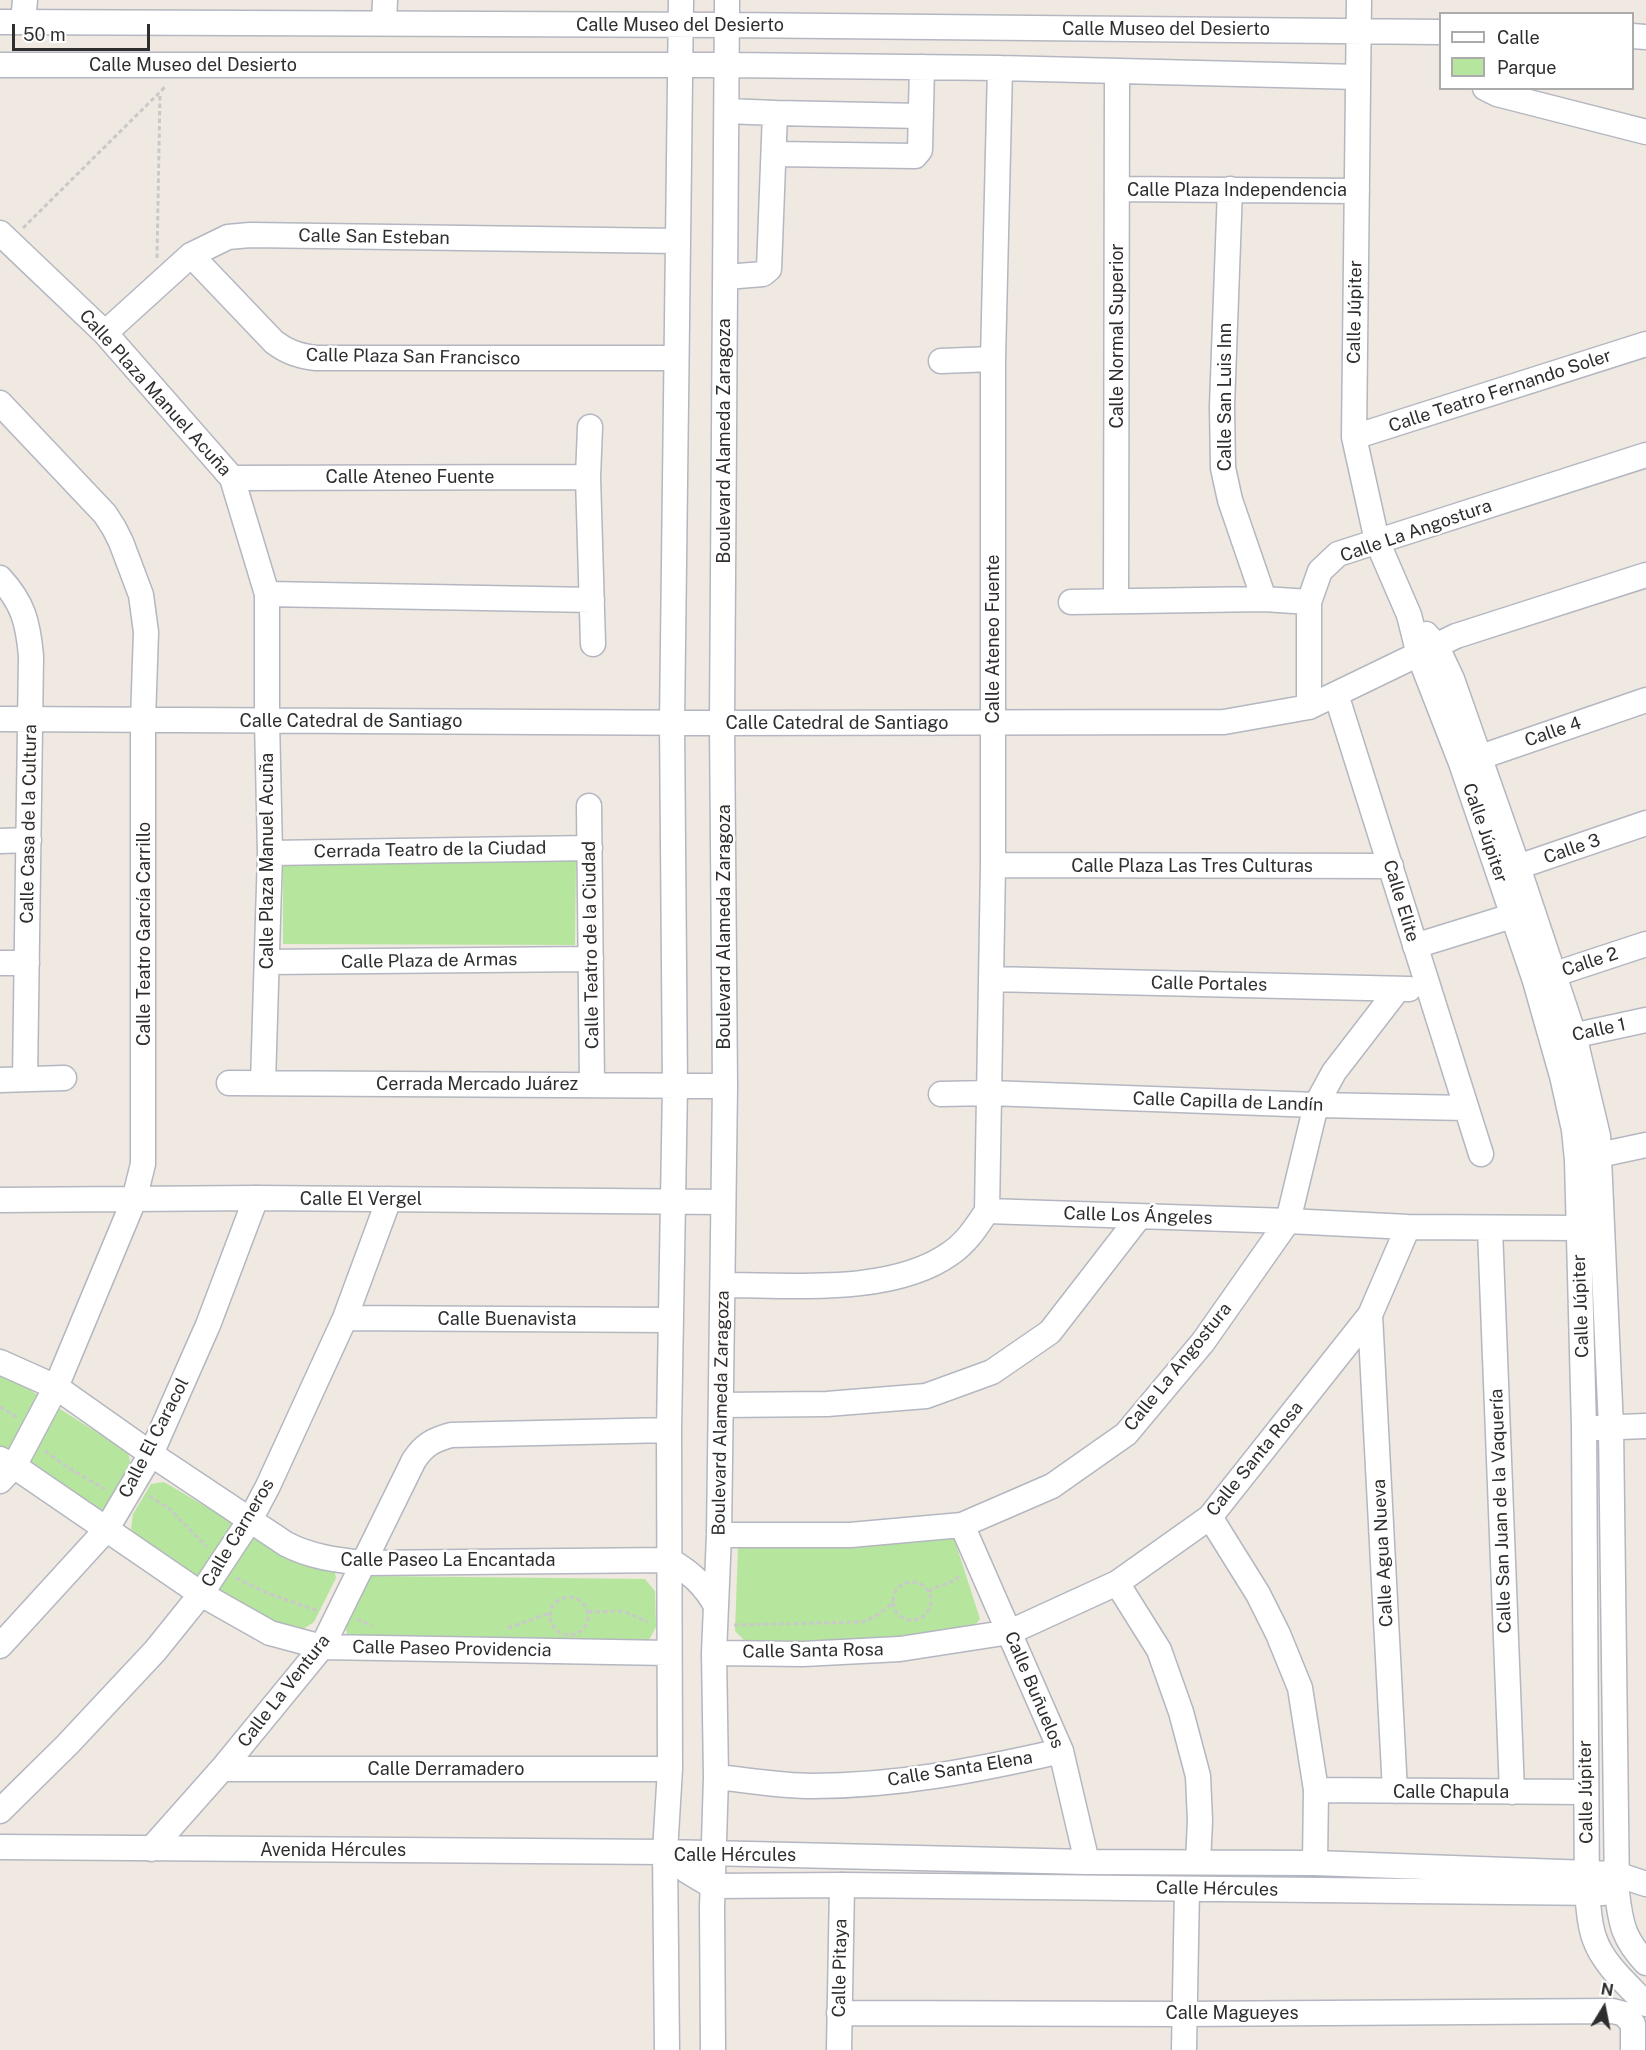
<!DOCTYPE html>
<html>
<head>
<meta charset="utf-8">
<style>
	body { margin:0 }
	#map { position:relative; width:1646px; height:2050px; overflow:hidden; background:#efe9e1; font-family:"Public Sans",sans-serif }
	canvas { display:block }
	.legend { position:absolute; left:1439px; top:12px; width:195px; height:78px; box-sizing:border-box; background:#fff; border:2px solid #ababab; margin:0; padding:8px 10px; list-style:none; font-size:18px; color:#2e2e2e }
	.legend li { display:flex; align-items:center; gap:12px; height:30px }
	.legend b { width:30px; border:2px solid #ababab }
	.north { position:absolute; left:1574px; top:1978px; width:60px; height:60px; -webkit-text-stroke:4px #fff; paint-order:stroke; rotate:10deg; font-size:16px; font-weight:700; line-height:24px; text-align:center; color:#2e2e2e }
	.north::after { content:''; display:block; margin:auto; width:21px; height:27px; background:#2e2e2e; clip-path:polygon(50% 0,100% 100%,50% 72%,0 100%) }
	.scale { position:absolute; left:12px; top:24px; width:138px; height:27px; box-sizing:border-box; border:3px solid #2e2e2e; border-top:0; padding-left:8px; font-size:18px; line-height:21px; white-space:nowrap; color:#2e2e2e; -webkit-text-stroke:4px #fff; paint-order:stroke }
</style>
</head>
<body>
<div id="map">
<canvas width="1646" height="2050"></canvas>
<ul class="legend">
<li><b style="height:8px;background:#fff"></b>Calle</li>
<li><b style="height:16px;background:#b6e59e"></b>Parque</li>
</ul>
<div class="north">N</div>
<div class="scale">50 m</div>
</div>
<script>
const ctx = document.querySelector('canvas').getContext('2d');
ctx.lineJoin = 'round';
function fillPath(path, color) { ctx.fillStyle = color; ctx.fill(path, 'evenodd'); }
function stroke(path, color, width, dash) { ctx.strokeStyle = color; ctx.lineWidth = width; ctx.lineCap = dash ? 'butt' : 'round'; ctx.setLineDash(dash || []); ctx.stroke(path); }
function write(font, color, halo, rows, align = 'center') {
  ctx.font = font + ' "Public Sans",sans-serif'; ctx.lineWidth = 5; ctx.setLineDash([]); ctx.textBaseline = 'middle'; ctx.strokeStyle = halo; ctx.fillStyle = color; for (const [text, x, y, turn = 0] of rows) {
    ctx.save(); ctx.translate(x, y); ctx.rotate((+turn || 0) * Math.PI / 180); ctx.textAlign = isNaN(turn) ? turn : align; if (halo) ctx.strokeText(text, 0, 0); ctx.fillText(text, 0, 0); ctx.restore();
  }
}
fillPath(new Path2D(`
	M283 857 576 858 575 945 283 944Z
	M0 1374 30 1390 128 1452 131 1466 105 1511H90L0 1448Z
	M164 1482 234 1523 334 1567 336 1578 314 1622 303 1629 268 1623 155 1554 131 1529 133 1514 151 1484Z
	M954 1538 980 1619 971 1630 948 1639 747 1643 735 1631 738 1547 893 1543Z
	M371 1576 645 1579 655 1591 656 1627 649 1640 348 1639 345 1623Z`), '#b6e59e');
const minor = new Path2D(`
	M1359 0 1354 437 1377 541 1409 615 1419 655 1461 763 1535 981 1562 1076 1574 1130 1577 1160 1584 1428 1587 1893C1589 1909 1589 1926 1595 1940 1604 1965 1628 1985 1646 2004
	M0 22 727 25 1440 32
	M23 22 25 0
	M384 23 385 0
	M1632 36 1646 37
	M0 65H727L1000 68 1358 77
	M1485 88 1497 94 1646 132
	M775 113 921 116
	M774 154 915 156 920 150 922 67
	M1117 189 1357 191
	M1230 189 1222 406 1223 468 1230 500 1264 599
	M0 233 105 333 232 478 267 594V720L270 853 263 1083
	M191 255 274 342C287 352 299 356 316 358H676
	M726 277 763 274 769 269 775 113 727 111
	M105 333 191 255 228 237 250 235 677 241
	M941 361 993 359
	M0 403 105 514 114 528 121 542 141 595 146 632 143 720V1164L134 1200 56 1387 14 1466 0 1481
	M590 427 588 477 593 644
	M1354 437 1646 344
	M232 478 588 477
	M0 578C23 603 28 622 31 656L25 1079
	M267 594 592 600
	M1116 601 1117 71
	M1071 602 1264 599 1309 602
	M1426 634 1436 645 1452 679 1518 867 1574 1035 1598 1136 1611 1427 1617 1893C1621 1926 1624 1939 1646 1963
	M1336 694 1481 1154
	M1309 707V602L1320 571 1338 554 1646 455
	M0 719 722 723 1224 722 1309 707 1456 636 1646 575
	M1466 762 1646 700
	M589 806 592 1084
	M0 841 29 840
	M270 853 590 848
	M993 865 1391 866
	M1503 872 1646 823
	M1415 946 1528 911
	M267 962 591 959
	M0 963H27
	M991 979 1409 989
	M1540 979 1646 944
	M1558 1039 1646 1020
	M0 1080 64 1078
	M229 1083 725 1086
	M941 1094 989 1093 1316 1105 1466 1108
	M1585 1158 1646 1145
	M0 1200 256 1198 723 1202
	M987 1211 993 865V359L1000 68
	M987 1211 1288 1221 1408 1227 1578 1228
	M1490 1229 1512 1792
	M723 1285C792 1285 893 1295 951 1253 967 1242 977 1226 987 1211
	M1370 1315 1395 1791
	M345 1318 670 1320
	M0 1362 56 1387 151 1454 286 1544C311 1557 336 1560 364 1563L669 1560C690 1572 705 1585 716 1606
	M721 1405 827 1404 926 1396 992 1372 1050 1332 1139 1217
	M1594 1428 1646 1426
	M0 1459 14 1466 201 1594 270 1633 322 1647 669 1653
	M1210 1517 1258 1594 1278 1634 1300 1688 1316 1790 1315 1863
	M962 1525 1061 1751 1087 1862
	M719 1535H850L962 1525 1052 1486 1126 1434 1203 1342 1288 1221 1316 1105 1334 1072 1398 989
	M1117 1583 1159 1650 1181 1712 1198 1776 1200 1821 1198 1862
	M0 1646 106 1530 151 1454 208 1325 256 1198
	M714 1653 803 1654 900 1649 1010 1632 1117 1583 1210 1517 1370 1315 1408 1227
	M222 1769H670
	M716 1777C747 1780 780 1786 812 1786 897 1786 978 1770 1061 1751
	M1316 1790 1586 1792
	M0 1811 67 1745 155 1651 201 1594 250 1520 268 1486 345 1318 389 1199
	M0 1847 665 1852 1087 1862 1315 1863 1616 1874 1646 1884
	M151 1849 222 1769 322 1647 414 1460C424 1445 433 1440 451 1435L669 1430
	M665 1852 687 1871 712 1886 842 1885 1603 1893
	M839 2013 1184 2014 1613 2011 1624 2014 1633 2024V2050
	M667 2050 665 1852 670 1769 669 1430 675 1086 672 723 681 0
	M713 2050 712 1907 716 1777 714 1653 719 1535 725 1086 722 723 727 0
	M839 2050 842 1885
	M1184 2050 1187 1889`);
stroke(minor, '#b4b7c1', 27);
stroke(new Path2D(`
	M23 228 165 87
	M157 258 160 93
	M0 1407 17 1417
	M45 1451 67 1467 105 1489
	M149 1496 171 1510 207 1547
	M236 1578 267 1593 318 1611
	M893 1601a19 19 0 1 1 38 0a19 19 0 1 1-38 0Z
	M928 1591 955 1580 961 1575
	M550 1616a19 19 0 1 1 38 0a19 19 0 1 1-38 0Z
	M588 1612 623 1611 648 1622
	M357 1619 373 1626
	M734 1625 862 1622 876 1616 893 1603
	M508 1628 550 1613`), '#c9c9c9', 3, [4.5, 3]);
stroke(minor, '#fff', 24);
write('18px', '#2e2e2e', '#fff', [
	["Calle Museo del Desierto",680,25],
	["Calle Museo del Desierto",1166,29],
	["Calle Museo del Desierto",193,65],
	["Calle Plaza Independencia",1237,190],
	["Calle San Esteban",374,237,1],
	["Calle Júpiter",1355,312,-89],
	["Calle Normal Superior",1117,336,-90],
	["Calle Plaza San Francisco",413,357,1],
	["Calle Teatro Fernando Soler",1500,391,-18],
	["Calle Plaza Manuel Acuña",155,393,48],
	["Calle San Luis Inn",1225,397,-90],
	["Boulevard Alameda Zaragoza",724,441,-90],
	["Calle Ateneo Fuente",410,477],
	["Calle La Angostura",1416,531,-19],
	["Calle Ateneo Fuente",993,639,-90],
	["Calle Catedral de Santiago",351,721],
	["Calle Catedral de Santiago",837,723],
	["Calle 4",1553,732,-19],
	["Calle Casa de la Cultura",29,824,-89],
	["Calle Júpiter",1485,833,71],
	["Calle 3",1572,849,-19],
	["Cerrada Teatro de la Ciudad",430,850,-1],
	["Calle Plaza Manuel Acuña",267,861,-90],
	["Calle Plaza Las Tres Culturas",1192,866],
	["Calle Elite",1401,901,73],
	["Boulevard Alameda Zaragoza",724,927,-90],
	["Calle Teatro García Carrillo",144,934,-90],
	["Calle Teatro de la Ciudad",591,945,-91],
	["Calle Plaza de Armas",429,961,-1],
	["Calle 2",1590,962,-18],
	["Calle Portales",1209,984,1],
	["Calle 1",1599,1030,-12],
	["Cerrada Mercado Juárez",477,1084],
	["Calle Capilla de Landín",1228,1102,2],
	["Calle El Vergel",361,1199],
	["Calle Los Ángeles",1138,1216,2],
	["Calle Júpiter",1581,1306,-92],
	["Calle Buenavista",507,1319],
	["Calle La Angostura",1178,1367,-51],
	["Boulevard Alameda Zaragoza",721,1413,-89],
	["Calle El Caracol",154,1438,-63],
	["Calle Santa Rosa",1255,1459,-51],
	["Calle San Juan de la Vaquería",1501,1511,-92],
	["Calle Carneros",238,1533,-59],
	["Calle Agua Nueva",1383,1553,-93],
	["Calle Paseo La Encantada",448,1560],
	["Calle Paseo Providencia",452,1649,1],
	["Calle Santa Rosa",813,1651,-1],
	["Calle Buñuelos",1034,1690,67],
	["Calle La Ventura",284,1691,-52],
	["Calle Derramadero",446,1769],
	["Calle Santa Elena",960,1769,-9],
	["Calle Chapula",1451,1792],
	["Calle Júpiter",1586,1792,-91],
	["Avenida Hércules",333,1850],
	["Calle Hércules",735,1855],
	["Calle Hércules",1217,1889,1],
	["Calle Pitaya",840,1968,-89],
	["Calle Magueyes",1232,2013]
]);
</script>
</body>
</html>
